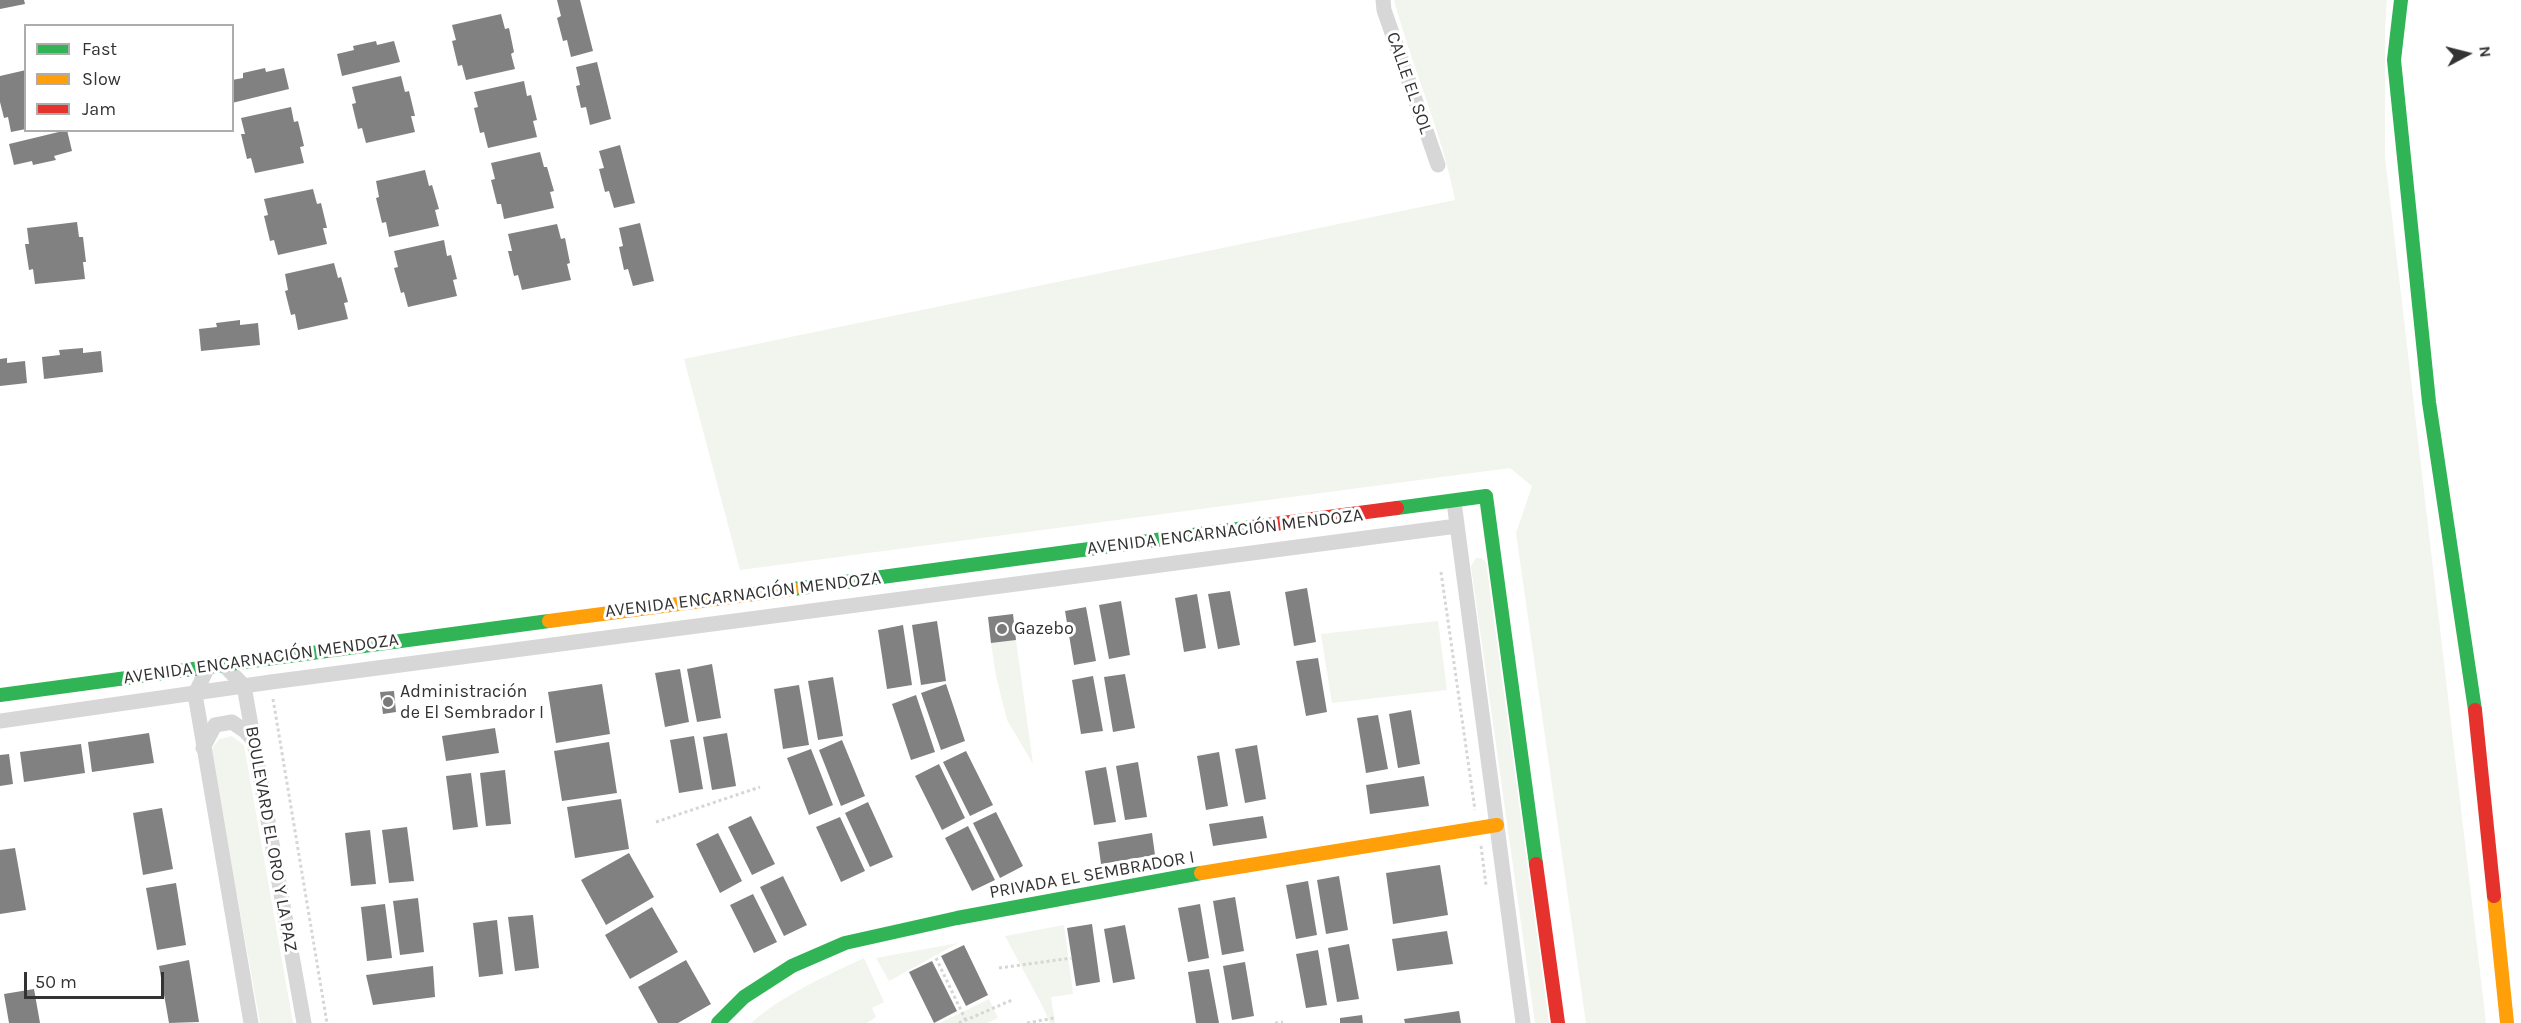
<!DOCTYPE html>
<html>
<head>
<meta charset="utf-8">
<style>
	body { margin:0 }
	#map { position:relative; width:2521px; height:1023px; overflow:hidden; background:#fff; font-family:Karla,sans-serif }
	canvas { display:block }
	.legend { position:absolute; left:24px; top:24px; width:210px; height:108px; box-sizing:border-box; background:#fff; border:2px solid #adadad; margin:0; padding:8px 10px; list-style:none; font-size:18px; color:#333 }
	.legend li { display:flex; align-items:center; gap:12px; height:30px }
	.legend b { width:30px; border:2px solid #adadad }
	.north { position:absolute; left:2437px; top:24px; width:60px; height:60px; -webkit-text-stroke:4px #fff; paint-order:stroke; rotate:83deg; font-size:16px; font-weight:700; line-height:24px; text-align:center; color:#333 }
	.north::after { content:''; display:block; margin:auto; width:21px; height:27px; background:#333; clip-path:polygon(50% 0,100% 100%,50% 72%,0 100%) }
	.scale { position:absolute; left:24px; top:972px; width:140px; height:27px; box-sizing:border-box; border:3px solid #333; border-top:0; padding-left:8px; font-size:18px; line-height:21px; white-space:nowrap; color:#333; -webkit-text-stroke:4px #fff; paint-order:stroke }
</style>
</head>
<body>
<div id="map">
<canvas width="2521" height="1023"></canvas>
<ul class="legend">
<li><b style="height:8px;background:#30b455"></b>Fast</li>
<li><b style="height:8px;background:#ff9f0a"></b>Slow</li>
<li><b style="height:8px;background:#e5322d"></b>Jam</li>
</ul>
<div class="north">N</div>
<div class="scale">50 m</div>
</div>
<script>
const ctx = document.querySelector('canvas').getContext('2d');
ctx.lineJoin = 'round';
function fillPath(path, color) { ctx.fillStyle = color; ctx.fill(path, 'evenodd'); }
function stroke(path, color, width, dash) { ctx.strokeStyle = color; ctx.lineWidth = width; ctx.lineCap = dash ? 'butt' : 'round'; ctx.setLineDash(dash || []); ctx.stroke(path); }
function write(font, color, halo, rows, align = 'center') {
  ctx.font = font + ' Karla,sans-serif'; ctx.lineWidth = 6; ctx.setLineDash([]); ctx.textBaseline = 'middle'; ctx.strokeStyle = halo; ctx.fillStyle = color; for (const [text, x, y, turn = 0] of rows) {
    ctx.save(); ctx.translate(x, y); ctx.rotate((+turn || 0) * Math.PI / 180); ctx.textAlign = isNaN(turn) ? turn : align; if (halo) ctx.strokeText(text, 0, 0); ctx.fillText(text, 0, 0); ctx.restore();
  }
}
fillPath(new Path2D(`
	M1394 0H2387L2385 29V157L2486 1023H1586L1516 533 1532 486 1510 468 740 570 684 359 1455 200C1442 132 1412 67 1394 0Z
	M1476 558H1481L1486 562 1549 1023H1535L1471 566Z
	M1438 621 1447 690 1332 703 1321 634Z
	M1016 640 1033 764 1007 720 996 676 991 643Z
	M232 736 244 745 293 1023H260L211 750 219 739Z
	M1064 925 1073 994 1051 997 1055 1023H1050L1043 1007 1005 936Z
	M958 943 889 981 876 958Z
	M864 958 884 1002 872 1008 876 1017 867 1023H751C784 994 824 977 864 958Z
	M989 999 998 1018 987 1023H940Z`), '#f1f5ed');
fillPath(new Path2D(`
	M0 0H24L25 4 0 9Z
	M557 0H580L593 51 571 57 567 40 563 41 557 18 561 16Z
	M501 14 505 29 509 28 514 52 511 54 515 69 466 80 462 65 458 66 452 41 456 40 452 25Z
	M376 41 377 45 394 41 400 62 342 76 337 54 354 50 353 46Z
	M597 62 611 119 590 125 586 107 581 108 576 86 580 85 576 67Z
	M265 68 266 72 284 68 289 89 232 103V80L243 78V73Z
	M26 70V129L11 132 8 117 4 118 0 102V76Z
	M401 76 405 92 409 91 415 116H411L415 132 366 143 362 128 358 129 352 104 356 103 352 87Z
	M524 81 527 96 531 95 537 120 533 121 537 137 488 148 484 132 480 133 474 108 478 107 474 92Z
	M291 107 294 122 298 121 304 146 300 147 304 163 255 173 251 158 247 159 241 134H245L241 118Z
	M67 130 72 151 54 156 56 160 33 165 32 161 14 165 9 144Z
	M620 145 635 203 614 208 609 191 605 192 599 169 604 168 599 151Z
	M540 152 544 167H547L554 191 550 192 554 208 504 219 501 204H497L491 180 495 179 491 163Z
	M425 170 429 186 432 185 439 209 435 210 439 226 389 237 386 222 382 223 376 198 379 197 376 181Z
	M313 189 317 204 321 203 327 228H323L327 244 278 255 274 240 270 241 264 216 268 215 264 199Z
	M77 222 79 237H83L86 262H83L85 279 35 284 33 269 29 270 25 244H29L27 228Z
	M640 223 654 281 633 286 628 269 624 270 619 247 623 246 619 228Z
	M557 224 561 239 565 238 570 263 567 264 571 280 522 290 518 275 514 276 508 251H512L508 234Z
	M444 240 447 256 451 255 457 279 453 280 457 296 408 307 404 292 401 293 394 268 398 267 394 251Z
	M334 263 338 278 341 277 348 302 344 303 348 319 298 330 295 314 291 315 285 291 288 290 285 274Z
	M240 320V325L258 323 260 345 201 351 199 329 217 327 216 323Z
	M83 348V353L101 351 103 372 44 379 42 357 60 355 59 350Z
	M7 358V363L25 361 27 383 0 386V359Z
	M1307 588 1316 642 1294 646 1285 592Z
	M1230 591 1240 645 1218 649 1208 594Z
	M1197 594 1206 648 1184 652 1175 598Z
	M1121 601 1130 655 1109 659 1099 605Z
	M1086 607 1096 661 1074 665 1065 611Z
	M1013 614 1016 640 991 643 988 617Z
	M937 621 946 681 921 685 912 625Z
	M903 625 912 685 887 689 878 630Z
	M1318 658 1327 712 1306 716 1296 661Z
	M712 664 721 718 697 722 687 669Z
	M680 669 689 722 665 727 655 673Z
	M1125 674 1135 728 1113 732 1104 677Z
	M1093 676 1103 731 1081 734 1072 680Z
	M833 677 843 736 818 740 808 681Z
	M602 684 610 734 556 743 548 692Z
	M946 684 965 741 941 750 921 693Z
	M799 685 809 745 783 749 774 689Z
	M394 691 396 712 383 714 380 692Z
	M916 695 935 752 911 760 892 704Z
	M1411 710 1420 764 1398 768 1389 714Z
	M1378 715 1388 769 1366 773 1357 718Z
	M495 728 499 753 446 761 442 736Z
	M149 733 154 763 92 772 88 742Z
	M727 733 736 786 712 790 703 737Z
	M694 736 703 789 679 793 670 740Z
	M842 740 865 796 841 806 819 750Z
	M609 742 617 793 562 801 554 751Z
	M81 744 85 773 24 782 20 752Z
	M1257 745 1266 799 1245 803 1235 749Z
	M811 749 833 805 809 815 787 758Z
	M966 751 993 805 970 816 943 762Z
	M1219 752 1228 806 1206 810 1197 756Z
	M9 754 13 784 0 786V755Z
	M1138 762 1147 817 1125 820 1116 766Z
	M939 764 965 818 942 830 915 776Z
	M1106 767 1116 822 1094 825 1085 771Z
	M505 770 511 824 486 826 480 773Z
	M471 773 478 827 453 830 446 776Z
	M1424 776 1429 806 1370 814 1366 785Z
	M621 799 629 849 575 858 567 807Z
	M868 802 893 857 870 867 845 813Z
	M162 808 173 869 143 875 133 813Z
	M996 812 1023 866 1000 878 973 823Z
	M751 816 775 864 752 875 728 827Z
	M1263 816 1267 838 1213 846 1209 824Z
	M840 817 865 871 841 882 816 827Z
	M968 826 995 880 972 891 945 838Z
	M407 827 414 881 389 883 382 830Z
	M370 830 376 884 351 886 345 833Z
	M718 833 742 881 720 893 696 844Z
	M1152 833 1155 855 1101 864 1098 842Z
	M15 848 26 910 0 914V850Z
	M629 853 654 897 606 925 581 880Z
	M1440 865 1448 915 1393 924 1386 873Z
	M783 876 807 925 784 936 760 887Z
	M1339 876 1348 930 1326 934 1317 880Z
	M1308 881 1317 935 1296 939 1286 885Z
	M176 883 186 945 157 950 146 888Z
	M753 894 777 942 754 953 730 905Z
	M1235 897 1244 951 1222 955 1213 901Z
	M418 898 424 952 400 955 393 901Z
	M385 904 392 958 367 961 361 907Z
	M1200 904 1209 958 1188 962 1178 908Z
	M652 907 678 952 630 979 605 935Z
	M533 915 539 968 515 971 508 917Z
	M497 920 503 974 479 977 473 923Z
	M1092 924 1100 982 1076 986 1067 928Z
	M1125 925 1135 979 1113 983 1104 929Z
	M1447 931 1453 964 1397 971 1392 939Z
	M1349 944 1359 999 1337 1002 1328 948Z
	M964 945 988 995 966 1006 941 956Z
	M1318 950 1327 1005 1306 1008 1296 954Z
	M189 960 199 1022 169 1023 159 966Z
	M686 960 711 1004 678 1023H658L638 987Z
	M932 961 957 1011 934 1023 909 972Z
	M1245 962 1254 1016 1232 1020 1223 966Z
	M433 966 435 997 373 1005 366 975Z
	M1209 969 1219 1023H1196L1188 972Z
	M34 989 40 1023H9L4 994Z
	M1459 1011 1461 1023H1405L1404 1019Z
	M1362 1015 1363 1023H1340V1018Z`), '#818181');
stroke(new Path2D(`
	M1441 572 1475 810
	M273 699 327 1023
	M656 822 760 787
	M1481 846 1486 885
	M936 958 967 1023
	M999 968 1072 958
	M959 1023 1012 1000
	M1027 1023 1054 1018
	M1275 1023 1283 1022`), '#d6d6d6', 3, [3, 3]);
stroke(new Path2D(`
	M1383 0 1384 10 1438 165
	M1454 502 1523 1023
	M222 663 244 686 304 1023
	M209 665 195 694 251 1023
	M0 721 271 682 1457 526
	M203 748 215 725 232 722 245 731 254 741`), '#d7d7d7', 15);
stroke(new Path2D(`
	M2401 0 2394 60 2429 402 2475 710
	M1397 508 1486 496 1536 864
	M793 589 1252 527
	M0 695 549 621
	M718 1023 744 997 792 966 845 943 957 918 1201 873`), '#30b455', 14);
stroke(new Path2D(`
	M549 621 793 589
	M1201 873 1497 825
	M2494 896 2507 1023`), '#ff9f0a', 14);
stroke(new Path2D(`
	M1252 527 1397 508
	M2475 710 2494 896
	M1536 864 1558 1023`), '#e5322d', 14);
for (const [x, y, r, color] of [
	[1002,629,6,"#7a7a7a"],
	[388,702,6,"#7a7a7a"]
]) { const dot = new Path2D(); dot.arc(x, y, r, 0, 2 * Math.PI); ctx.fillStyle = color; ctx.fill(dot); stroke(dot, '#fff', 2); }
write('18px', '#333', '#fff', [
	["CALLE EL SOL",1409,83,71],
	["AVENIDA ENCARNACIÓN MENDOZA",1225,532,-7],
	["AVENIDA ENCARNACIÓN MENDOZA",743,595,-7],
	["AVENIDA ENCARNACIÓN MENDOZA",261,659,-8],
	["BOULEVARD EL ORO Y LA PAZ",271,839,80],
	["PRIVADA EL SEMBRADOR I",1092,875,-10]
]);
write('18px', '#333', '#fff', [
	["Gazebo",1014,629],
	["Administración",400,692],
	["de El Sembrador I",400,713]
], 'left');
</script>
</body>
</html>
